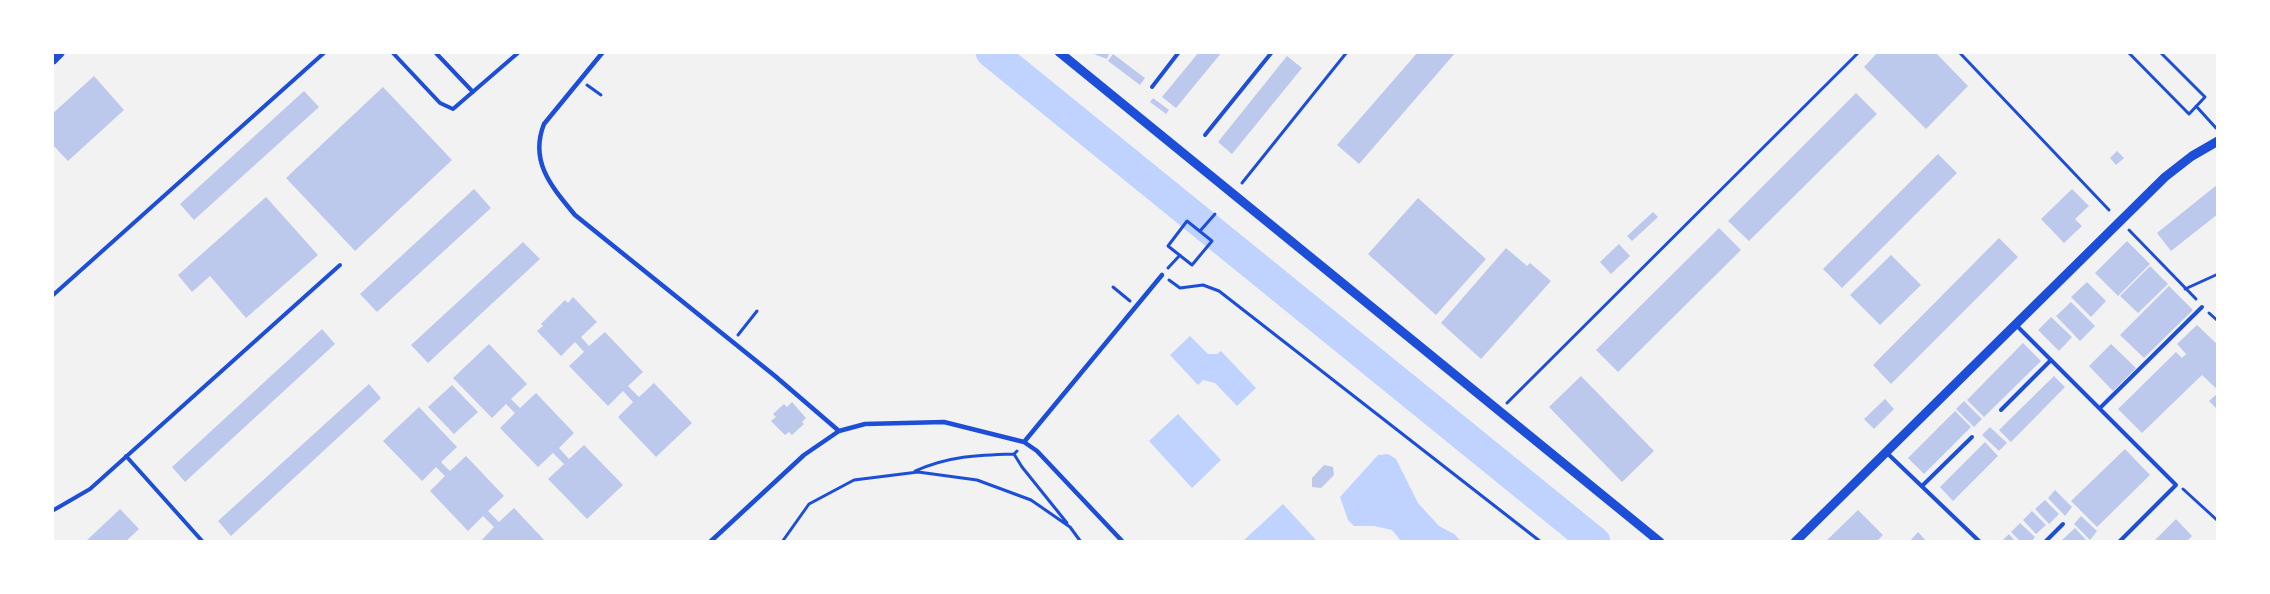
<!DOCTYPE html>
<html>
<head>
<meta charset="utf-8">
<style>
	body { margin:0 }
	#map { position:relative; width:2270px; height:594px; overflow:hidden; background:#f2f2f2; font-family:Arial,sans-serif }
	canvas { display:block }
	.frame { position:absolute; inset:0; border:54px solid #fff; pointer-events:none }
</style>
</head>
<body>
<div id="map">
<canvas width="2270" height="594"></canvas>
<div class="frame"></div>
</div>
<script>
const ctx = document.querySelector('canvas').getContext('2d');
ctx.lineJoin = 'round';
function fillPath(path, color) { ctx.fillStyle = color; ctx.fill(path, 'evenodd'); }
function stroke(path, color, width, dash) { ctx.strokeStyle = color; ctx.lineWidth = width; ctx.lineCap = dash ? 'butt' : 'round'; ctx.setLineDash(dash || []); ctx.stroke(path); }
fillPath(new Path2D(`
	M1190 336 1208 354H1217L1221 351 1256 388 1237 406 1215 383 1203 380 1198 385 1170 355Z
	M1178 414 1221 460 1192 488 1149 441Z
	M1388 454 1396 459 1418 503 1439 526 1454 534 1461 541H1401L1392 530 1374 526H1354L1348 520 1340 497 1378 455Z
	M1283 504 1317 541H1243Z`), '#bfd3fe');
stroke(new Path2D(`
	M991 52 1595 542`), '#bfd3fe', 31);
fillPath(new Path2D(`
	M1104 52 1109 54 1107 59 1091 53Z
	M1199 52H1222L1176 108 1162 97Z
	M1418 52H1456L1359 164 1337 145Z
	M1878 52H1935L1968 86 1926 129 1864 67Z
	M1113 54 1145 78 1140 85 1108 61Z
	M1287 56 1302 68 1232 154 1218 142Z
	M94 76 124 110 68 161 52 144V114Z
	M383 87 452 160 355 251 286 178Z
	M304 91 319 107 194 220 180 204Z
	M1856 93 1877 114 1749 241 1728 221Z
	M1153 98 1169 110 1166 114 1150 102Z
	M2117 151 2124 158 2116 165 2110 158Z
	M1938 154 1957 173 1842 288 1823 269Z
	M2218 184V214L2171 251 2157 233Z
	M474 189 491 208 377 312 360 294Z
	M2072 189 2089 206 2075 219 2082 226 2064 243 2041 219Z
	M266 197 318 255 246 318 210 276 192 292 178 275Z
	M1418 198 1486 259 1436 315 1368 254Z
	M1653 212 1658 217 1632 241 1627 236Z
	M1719 228 1741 250 1618 372 1596 350Z
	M1999 238 2018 257 1891 384 1873 365Z
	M2127 241 2150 264 2118 296 2095 273Z
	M523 242 540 259 428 363 411 345Z
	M1619 244 1630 256 1611 274 1600 262Z
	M1506 248 1527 266 1530 263 1551 281 1481 359 1441 323Z
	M1891 255 1921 285 1880 325 1850 295Z
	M2150 266 2168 284 2138 313 2120 296Z
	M2087 282 2106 301 2091 317 2071 297Z
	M2169 286 2193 310 2144 358 2120 335Z
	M573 297 597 322 581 337 589 346 605 332 643 372 628 386 639 397 654 383 692 423 656 457 618 417 633 402 623 391 608 406 569 366 584 352 575 342 561 356 537 331 543 326 541 324 565 300 568 303Z
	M2071 302 2095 326 2080 341 2056 316Z
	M2051 317 2072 337 2059 351 2038 330Z
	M2197 325 2218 345V390L2202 375 2142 433 2118 409 2176 352 2182 358 2186 354 2177 344Z
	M322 329 335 344 185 482 172 467Z
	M2023 343 2041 361 1984 417 1967 400Z
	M489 344 527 384 511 399 520 408 536 393 574 433 559 448 569 459 584 445 623 485 587 519 548 479 564 464 553 453 538 467 500 428 515 413 506 404 492 418 453 378Z
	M2111 344 2136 368 2113 391 2089 366Z
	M1581 376 1654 451 1622 482 1549 407Z
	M2054 376 2065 387 2011 442 1999 430Z
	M369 384 381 398 231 536 218 521Z
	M452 385 478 412 454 434 428 407Z
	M2218 393V410L2209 401Z
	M1885 399 1894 409 1874 429 1864 419Z
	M1964 401 1982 419 1974 427 1956 409Z
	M792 402 806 418 802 422 804 424 792 435 789 432 785 435 771 421 776 417 773 414 784 404 787 407Z
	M419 407 457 447 441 462 450 471 466 456 504 496 488 511 499 522 514 508 546 542H480L494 527 483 516 468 531 430 491 445 476 436 467 422 481 383 441Z
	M1955 411 1971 427 1924 474 1908 458Z
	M1990 427 2007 443 1999 451 1982 435Z
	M1985 442 1998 456 1953 501 1940 487Z
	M2125 449 2150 475 2097 527 2071 501Z
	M1324 465 1333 467 1334 475 1321 488 1312 487V478Z
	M2055 490 2072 507 2065 516 2048 498Z
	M2045 500 2059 514 2049 524 2035 509Z
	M120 509 139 529 125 542H85Z
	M1858 510 1883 535 1876 542H1825Z
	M2032 511 2046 525 2036 534 2023 520Z
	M2081 516 2097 531 2090 540 2074 524Z
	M2176 519 2192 536 2186 542H2153Z
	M2020 523 2035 537 2031 542H2021L2011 532Z
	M2075 528 2088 542H2064L2062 540Z
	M1918 532 1927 542H1909Z
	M2009 534 2016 542H2001Z`), '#bdc9ec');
stroke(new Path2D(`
	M1959 52 2109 210
	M2128 52 2189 114 2205 97 2160 52
	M587 85 601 95
	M2196 106 2216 128
	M1242 183 1347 52
	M1187 221 1212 241 1192 265 1168 246Z
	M2129 230 2196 299
	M1200 231 1215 214
	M1168 268 1180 255
	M1169 280 1180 288 1203 285 1219 291 1541 542
	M1113 287 1130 301
	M2185 289 2218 274
	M2209 313 2218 321
	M738 335 757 311
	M1507 403 1859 52
	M1014 454 1022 467 1067 523
	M915 471C949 456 977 455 1014 454L1017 451
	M2183 489 2218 521
	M782 542 809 504 854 480 918 472 977 480 1031 500 1070 527 1081 542`), '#1d4ed8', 3);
stroke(new Path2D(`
	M392 52 440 103 453 109 519 52
	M435 52 473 92
	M1152 87 1179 52
	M1205 135 1272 52
	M52 296 325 52
	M2015 324 2176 485 2119 542
	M2100 408 2202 307
	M2001 410 2051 360
	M1887 453 1980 542
	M126 456 203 542
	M1922 486 1972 437
	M52 511 90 489 340 265
	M2045 542 2063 524`), '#1d4ed8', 4);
stroke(new Path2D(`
	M603 52 544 124C529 162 552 187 575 215L775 376 839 431
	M1024 442 1162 275
	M710 542 804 455 839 431 865 424 944 422 1024 442 1037 451 1123 542`), '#1d4ed8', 4.5);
stroke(new Path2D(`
	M1059 52 1660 542
	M1795 542 2165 177 2192 156 2218 141`), '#1d4ed8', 9);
stroke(new Path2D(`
	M52 59 59 52`), '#1d4ed8', 12);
</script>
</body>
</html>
